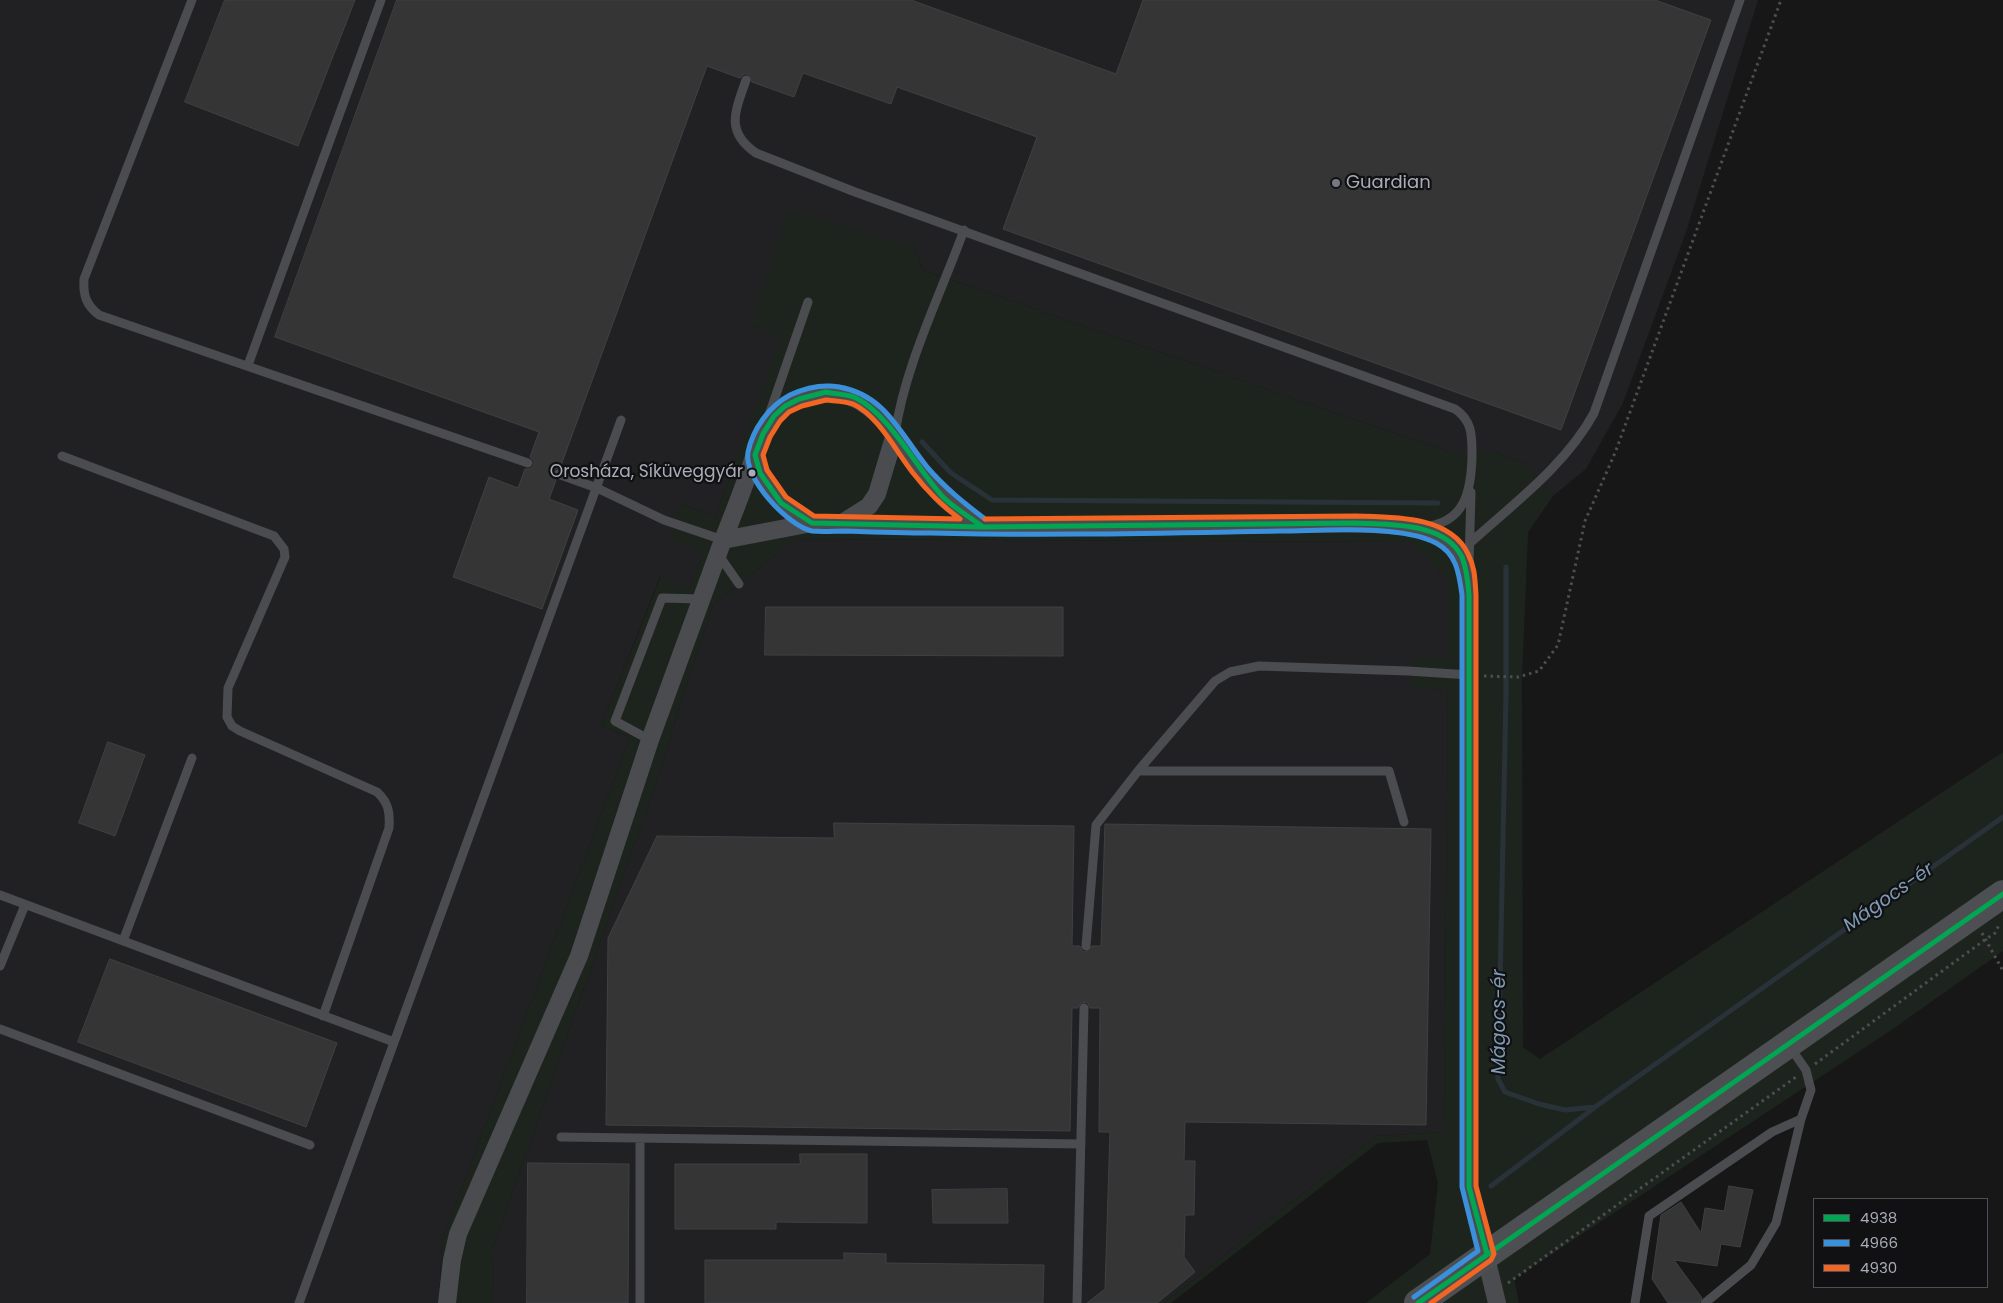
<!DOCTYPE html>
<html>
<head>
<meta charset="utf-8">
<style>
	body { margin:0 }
	#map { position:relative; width:2003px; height:1303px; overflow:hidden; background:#171717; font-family:Poppins,sans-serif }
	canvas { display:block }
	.legend { position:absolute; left:1813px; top:1198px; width:175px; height:90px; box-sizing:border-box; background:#111113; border:1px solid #4d4f55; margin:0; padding:6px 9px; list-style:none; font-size:15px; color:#a8adb8 }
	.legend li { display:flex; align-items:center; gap:10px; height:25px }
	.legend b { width:25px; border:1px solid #4d4f55 }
</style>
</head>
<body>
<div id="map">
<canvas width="2003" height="1303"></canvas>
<ul class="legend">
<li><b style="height:6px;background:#00a651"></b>4938</li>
<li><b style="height:6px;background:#3a90db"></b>4966</li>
<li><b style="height:6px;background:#f26522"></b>4930</li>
</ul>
</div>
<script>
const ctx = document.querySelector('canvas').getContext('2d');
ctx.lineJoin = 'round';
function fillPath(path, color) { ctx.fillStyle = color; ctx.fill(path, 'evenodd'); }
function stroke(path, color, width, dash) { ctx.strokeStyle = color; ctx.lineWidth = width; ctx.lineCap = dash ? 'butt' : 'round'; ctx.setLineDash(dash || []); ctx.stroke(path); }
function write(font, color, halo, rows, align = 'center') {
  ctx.font = font + ' Poppins,sans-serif'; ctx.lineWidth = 4.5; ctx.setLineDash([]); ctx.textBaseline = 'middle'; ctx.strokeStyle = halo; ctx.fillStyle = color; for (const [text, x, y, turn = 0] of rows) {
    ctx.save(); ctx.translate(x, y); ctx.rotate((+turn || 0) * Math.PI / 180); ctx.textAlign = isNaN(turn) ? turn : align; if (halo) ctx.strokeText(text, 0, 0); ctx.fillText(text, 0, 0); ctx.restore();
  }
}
fillPath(new Path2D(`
	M0 0H1758L1685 235 1623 403 1586 469 1554 495 1526 465 1495 452H1449L922 270 915 247 751 326 782 337 715 517 679 503 704 552 689 589 660 577 601 726 630 737 442 1241 439 1303H0Z
	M796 539 1411 542 1448 580V658L1411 688 1448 690 1444 1132 1376 1136 1164 1303H492L493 1248 651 797 713 605Z`), '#212123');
fillPath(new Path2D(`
	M788 210 915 247 922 270 1449 452H1495L1526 465 1554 495 1528 532 1522 680 1523 1047 1540 1059 2003 752V951L1890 1031 1514 1279 1519 1303H1366L1430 1254 1438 1183 1427 1140 1378 1143 1171 1303H1164L1376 1136 1444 1132 1448 690 1411 689 1412 658H1448V580L1411 542 796 539 713 605 651 797 493 1248 492 1303H439L442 1241 630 737 601 726 661 576 689 589 703 553 670 540 679 503 715 517 781 337 751 326Z`), '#1d241e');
stroke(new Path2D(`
	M922 442 951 473 992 500 1438 503
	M1506 567V695L1498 1079 1505 1092 1539 1104 1565 1110 1595 1107 2003 817
	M1491 1186 1594 1108`), '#2a3239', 5);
const building = new Path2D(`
	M225 0H355L298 146 185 102Z
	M397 0H911L1116 74 1143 0H1655L1711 20 1561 430 1003 229 1037 137 897 87 891 104 803 73 794 97 752 82 748 74H744L740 78 707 66 560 468 554 469 552 472 556 480 549 499 578 510 542 609 453 577 489 477 518 488 525 469H530L534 465V461L530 457 539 432 275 337Z
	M766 607H1063V656L765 655Z
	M108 742 145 755 115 836 79 823Z
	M834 823 1074 826 1072 946H1080L1082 951 1086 952 1092 946H1101L1105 824 1431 829 1426 1125 1185 1122 1184 1161H1195L1194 1215H1185L1184 1257 1195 1272 1157 1303H1087L1105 1289 1110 1132H1099L1100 1008H1090L1087 1002 1081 1003 1078 1008H1072L1070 1131 606 1125 608 938 657 836 834 838Z
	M110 959 337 1043 306 1127 78 1042Z
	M800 1154H867V1223L776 1222V1229H675V1164H800Z
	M528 1163 629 1164 628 1303H527Z
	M1729 1186 1753 1190 1740 1247 1721 1244 1717 1266 1674 1260 1702 1298 1699 1303H1668L1652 1279 1661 1215 1681 1202 1701 1233 1705 1208 1724 1211Z
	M1007 1189 1008 1223H933L932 1190Z
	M844 1253 886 1254V1263L1044 1265 1043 1303H705V1260H844Z`);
fillPath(building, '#353536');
stroke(building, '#3f4043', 1);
stroke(new Path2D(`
	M1484 676 1518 677 1539 671 1558 645 1585 521 1615 453 1781 0
	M1982 933 2003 971
	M1815 1064 1986 939 1995 933 2000 923
	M1508 1283 1796 1077`), '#4d4e52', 3, [2.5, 4]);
stroke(new Path2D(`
	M192 0 84 279C83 295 86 305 99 315L528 463
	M746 80C736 110 724 131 756 153L855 192 1455 409C1473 421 1472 437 1472 457 1471 492 1465 523 1423 527
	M248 365 381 0
	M769 415 808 302
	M895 434C905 365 940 296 964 230
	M62 456 274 536 284 549 285 557 228 688 227 717 232 726 240 731 377 792C389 803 390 813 389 828L323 1016
	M558 474 597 488 664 520 723 540
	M1470 543C1513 504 1566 465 1594 413L1740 0
	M718 554 739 584
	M1469 564 1471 492
	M650 740 615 721 662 598 701 599
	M1138 771H1389L1404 822
	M0 895 394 1042
	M123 941 192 758
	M1086 946 1096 825 1138 771 1215 681 1230 672 1259 666 1408 671 1470 675
	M0 966 25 905
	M0 1029 310 1145
	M561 1137 1081 1144
	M299 1303 621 420
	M640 1303V1138
	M1077 1303 1084 1008
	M1635 1303 1649 1216 1772 1132 1801 1119
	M1705 1303 1751 1265 1776 1223 1801 1119 1811 1090 1806 1070 1790 1047`), '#4b4c50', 9);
stroke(new Path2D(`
	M755 455C765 491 780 505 812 523
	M842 523 869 506 877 494 895 434
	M723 540C731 520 739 500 746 480 754 458 760 436 773 417 781 406 795 400 808 396 877 375 904 458 943 497 955 508 970 517 983 527
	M447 1303 452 1260 458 1234 579 956 650 740 723 540 812 523 983 527 1356 523C1395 526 1457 522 1467 572 1468 579 1468 587 1469 595V1187L1497 1303`), '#4b4c50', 18);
stroke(new Path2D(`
	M1418 1303 2003 894`), '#4d4f52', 28);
stroke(new Path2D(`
	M826 392C835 394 848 394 856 398 889 414 917 469 943 497 954 508 970 517 983 527L812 523 781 503 760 473 755 455 763 434 774 416 785 406 799 399Z
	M983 527 1356 523C1389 525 1445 522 1462 557 1467 570 1468 582 1469 595V1187L1487 1254
	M1418 1303 2003 894`), '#00a651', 5);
stroke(new Path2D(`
	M985 519C964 503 945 488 927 467 900 434 886 395 839 387 822 384 805 388 790 395 769 406 753 429 748 452 743 478 788 526 812 531 823 532 835 531 846 531 874 532 902 533 930 533 1047 536 1163 533 1280 531 1322 531 1399 524 1436 543 1457 554 1459 574 1462 595V1187L1478 1251 1414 1297`), '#3a90db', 5);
stroke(new Path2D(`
	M826 400C835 401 845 401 853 404 878 415 897 453 913 473 927 491 942 506 960 519L814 516 786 497 767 470 763 455 770 437 780 421 789 412 802 406Z
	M985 519 1356 516C1391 517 1450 515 1468 554 1475 567 1475 580 1476 595V1186L1494 1254 1491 1260 1431 1303`), '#f26522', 5);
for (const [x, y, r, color] of [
	[1336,183,5,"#757880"],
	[752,473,4.5,"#a8adb8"]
]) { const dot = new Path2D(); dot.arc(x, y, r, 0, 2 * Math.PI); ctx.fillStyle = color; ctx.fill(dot); stroke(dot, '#111113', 2); }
write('17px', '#a8adb8', '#111113', [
	["Orosháza, Síküveggyár",743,473]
], 'right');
write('18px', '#a8adb8', '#111113', [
	["Guardian",1346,183]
], 'left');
write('italic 19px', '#7f9bb3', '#111113', [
	["Mágocs-ér",1889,898,-35],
	["Mágocs-ér",1500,1022,-90]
]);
</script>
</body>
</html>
